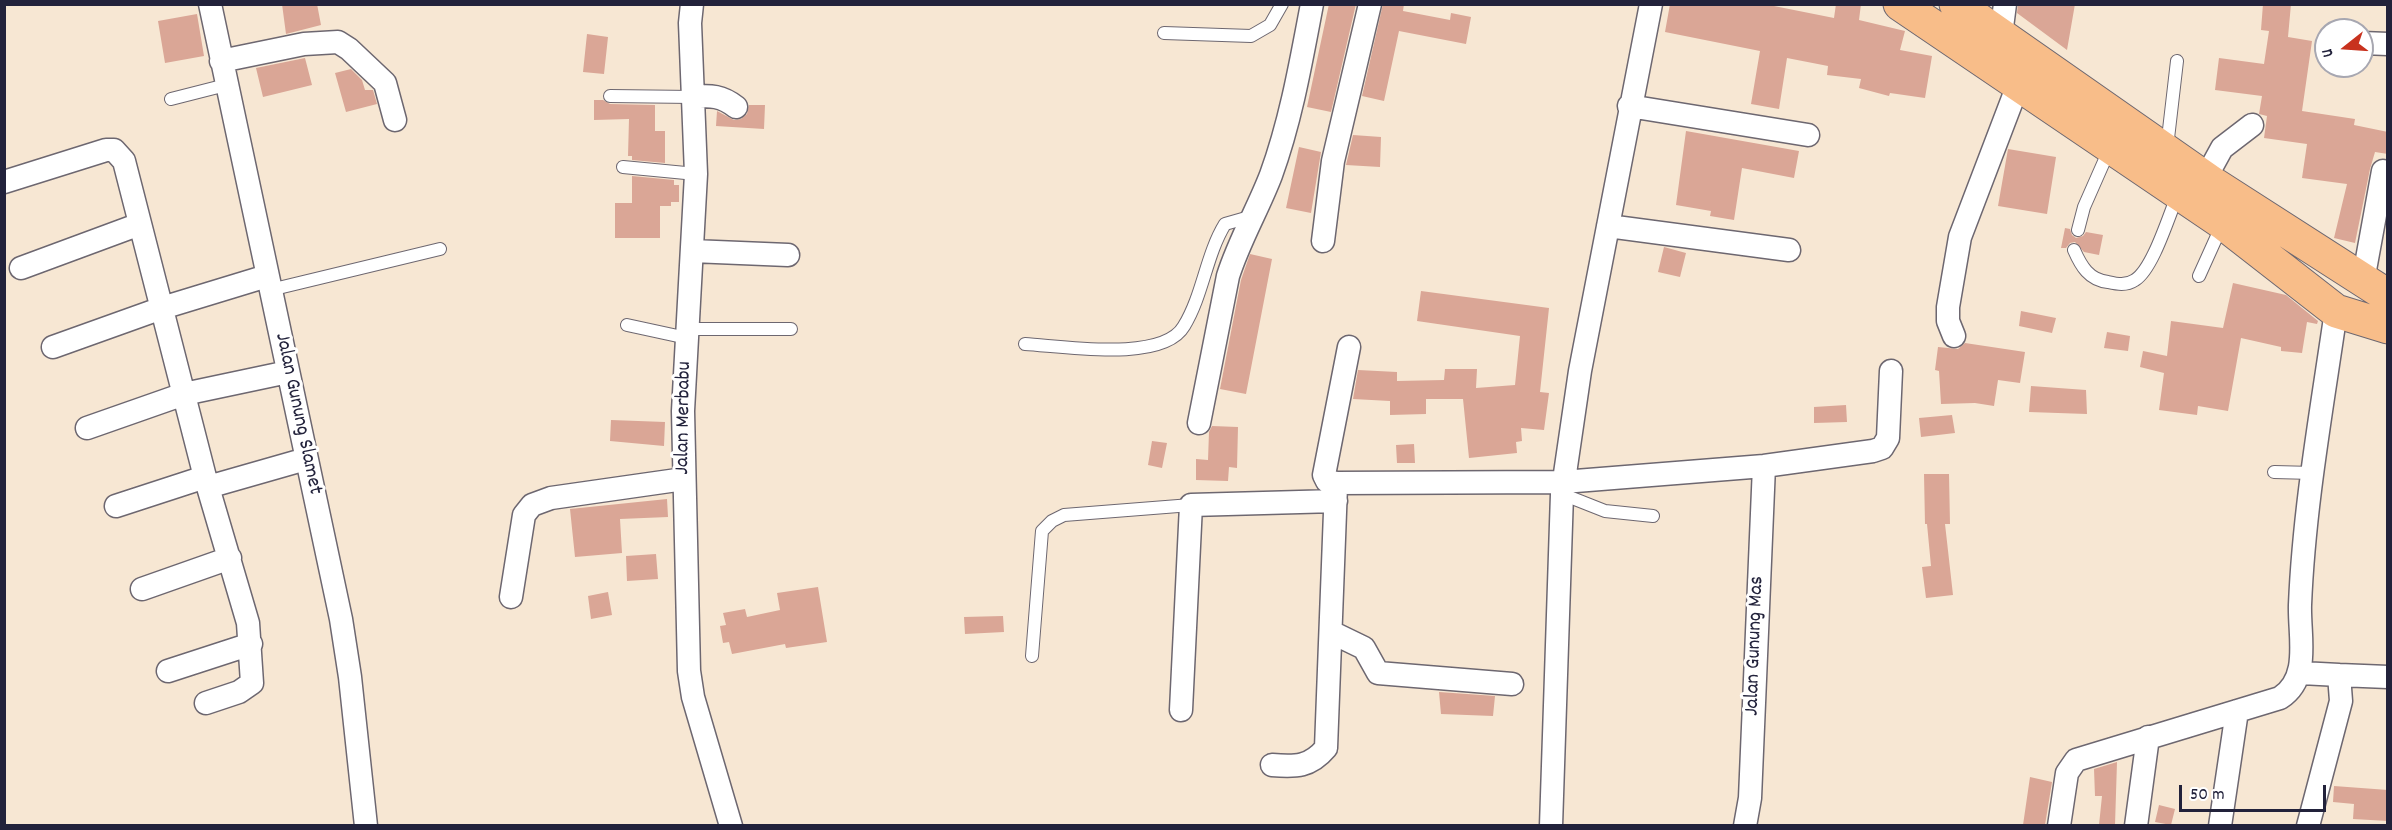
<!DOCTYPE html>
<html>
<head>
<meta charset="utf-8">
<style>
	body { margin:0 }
	#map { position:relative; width:2392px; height:830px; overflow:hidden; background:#f7e7d3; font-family:Dekko,sans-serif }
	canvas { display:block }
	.frame { position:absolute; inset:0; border:6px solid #22223b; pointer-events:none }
	.north { position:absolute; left:2314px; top:18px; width:60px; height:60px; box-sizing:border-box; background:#fff; border:2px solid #a7a7b1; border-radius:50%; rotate:253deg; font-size:16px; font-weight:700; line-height:24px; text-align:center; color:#22223b }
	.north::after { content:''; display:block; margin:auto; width:21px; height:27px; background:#c8321e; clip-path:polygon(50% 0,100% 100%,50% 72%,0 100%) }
	.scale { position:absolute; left:2179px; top:785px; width:147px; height:27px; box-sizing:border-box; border:3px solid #22223b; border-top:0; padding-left:8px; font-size:18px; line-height:21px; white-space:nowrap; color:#22223b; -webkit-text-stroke:4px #fff; paint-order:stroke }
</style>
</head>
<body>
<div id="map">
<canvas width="2392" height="830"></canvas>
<div class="frame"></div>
<div class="north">U</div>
<div class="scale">50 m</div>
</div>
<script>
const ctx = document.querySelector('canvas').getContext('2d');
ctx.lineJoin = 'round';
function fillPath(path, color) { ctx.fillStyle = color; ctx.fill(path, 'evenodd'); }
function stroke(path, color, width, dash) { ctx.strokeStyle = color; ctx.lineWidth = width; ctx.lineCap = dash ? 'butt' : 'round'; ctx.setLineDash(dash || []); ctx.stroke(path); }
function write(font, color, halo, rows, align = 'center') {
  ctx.font = font + ' Dekko,sans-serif'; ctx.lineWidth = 6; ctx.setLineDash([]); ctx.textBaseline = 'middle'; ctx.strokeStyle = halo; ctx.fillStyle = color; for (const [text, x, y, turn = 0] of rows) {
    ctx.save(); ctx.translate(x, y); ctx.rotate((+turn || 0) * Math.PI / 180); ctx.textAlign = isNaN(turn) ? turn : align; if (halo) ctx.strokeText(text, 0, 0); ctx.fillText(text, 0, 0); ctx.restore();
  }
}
fillPath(new Path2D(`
	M282 4H317L321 25 286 34Z
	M1329 4H1356L1331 112 1307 107Z
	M1383 4H1404L1403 11 1450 20 1451 13 1471 17 1466 44 1399 31 1384 101 1362 96Z
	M1670 4H1764L1834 18 1836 4H1861L1859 20 1905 31 1900 50 1932 56 1925 98 1890 93 1889 96 1859 88 1861 79 1827 75 1828 66 1787 58 1779 109 1751 104 1760 51 1665 32Z
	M2018 4H2075L2067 50 2017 13Z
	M2263 4H2291L2288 37 2312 41 2302 111 2355 119 2354 125 2388 132V154L2375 152 2370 169 2355 243 2334 238 2347 184 2302 178 2307 144 2264 138 2267 116 2259 114 2262 96 2215 90 2219 58 2264 64 2269 31 2261 30Z
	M197 14 204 56 165 63 158 21Z
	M587 34 608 37 604 74 583 72Z
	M305 58 312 85 263 97 256 68Z
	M351 69 362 80 365 90H373L377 104 346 112 335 73Z
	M594 100H603L610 104 655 105V131H665V163L632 160V156H628L629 119 594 120Z
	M749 105H765L764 129 716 126 717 111 734 120 741 119 747 114Z
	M1686 131 1799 151 1794 178 1742 168 1734 220 1710 216 1711 211 1676 205Z
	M1353 135 1381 137 1380 167 1346 165Z
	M1299 147 1321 152 1311 213 1286 208Z
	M2008 149 2056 157 2047 214 1998 206Z
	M632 176 674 180V185H679V202H671V206H660V238H615V203H632Z
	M2065 228 2070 229 2072 235 2076 238 2083 236 2086 232 2103 235 2099 255 2084 252 2075 242 2070 243 2066 248H2061Z
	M1664 247 1686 253 1680 277 1658 272Z
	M1250 254 1272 259 1246 394 1220 389 1241 280Z
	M2233 283 2286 295 2318 321 2317 324 2307 322 2302 353 2281 351V347L2241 338 2228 411 2198 406 2197 415 2159 410 2164 373 2140 367 2143 351 2167 356 2171 321 2223 328Z
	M1421 291 1549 308 1540 392 1549 393 1544 430 1521 428 1522 441 1516 442 1517 453 1469 458 1463 399H1426V414L1390 415V401L1353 399 1358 370 1397 372V381L1444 380 1445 369H1477L1476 388 1515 385 1520 336 1417 321Z
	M2021 311 2056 318 2052 333 2019 326Z
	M2107 332 2130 336 2128 351 2104 348Z
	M1965 343 2025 352 2020 383 1998 380 1994 406 1975 403 1941 404 1939 371 1935 370 1938 347 1958 349Z
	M2031 386 2086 390 2087 414 2029 412Z
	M1846 405 1847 422 1814 423V407Z
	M1952 415 1955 433 1921 437 1919 418Z
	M611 420 665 422 664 446 610 441Z
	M1212 426 1238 427 1237 468 1229 467 1228 481 1196 480V459L1208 460 1209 432Z
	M1152 441 1167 443 1162 468 1148 465Z
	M1414 444 1415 463H1397L1396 445Z
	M1924 474H1949L1950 524H1945L1953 595 1926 598 1922 567 1931 566 1927 524H1925Z
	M667 499 668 517 620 519 622 553 575 557 570 509Z
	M656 554 658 579 627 581 626 556Z
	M818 587 827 642 786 648 785 644 732 654 729 642 723 643 720 626 726 625 723 613 745 609 747 617 780 610 777 593Z
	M608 592 612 615 591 619 588 596Z
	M1003 616 1004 632 965 634 964 617Z
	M1439 692 1495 696 1493 716 1441 714Z
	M2117 762 2115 825H2099L2102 796H2095L2094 769Z
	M2030 777 2052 782 2045 825H2023Z
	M2334 786 2388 790V821L2353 819 2354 804 2333 802Z
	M2159 805 2175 809 2171 825 2155 822Z`), '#daa696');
const service = new Path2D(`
	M1164 33 1251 36 1270 25 1282 4
	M610 96 693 97
	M171 99 226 85
	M2167 147 2177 61
	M623 167 696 174
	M2078 230 2084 207 2110 148
	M2074 250C2081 266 2089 280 2108 282 2117 284 2126 286 2135 280 2153 269 2169 215 2178 194
	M2199 276 2222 225
	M270 290 440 249
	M627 325 687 338
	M687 329H791
	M1025 344C1062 346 1163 363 1184 326 1203 295 1206 255 1225 224L1253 216
	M2274 472 2313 473
	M1562 494 1605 511 1653 516
	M1032 656 1042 531 1052 521 1064 515 1191 505`);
const minor = new Path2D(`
	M210 4 341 619 350 677 366 826
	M692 4 690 23 696 174 683 411 689 671 693 697 731 826
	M2001 35 2005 4
	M2362 43 2388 44
	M221 61 304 44 338 42 349 49 385 83 395 120
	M693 97C711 95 722 96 736 107
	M1629 106 1808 135
	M2205 179 2222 148 2252 125
	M4 182 106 150H114L124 161 205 477 248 623 252 683 239 692 206 703
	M1608 226 1789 250
	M1323 241 1333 161 1370 4
	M692 251 788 255
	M21 268 140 224
	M2363 281 2383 171
	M1954 336 1948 321V307L1960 237 2018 85
	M53 347 162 308 267 276
	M1349 347 1324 475 1327 481 1337 483 1563 482 1764 466 1873 451 1882 448 1888 438 1891 371
	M1199 423 1228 276C1239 241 1258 209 1271 175 1291 120 1301 62 1312 4
	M87 428 184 394 288 372
	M208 487 306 459
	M116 506 205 477
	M142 589 230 558
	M511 597 524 515 532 505 551 498 684 479
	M1331 632 1364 648 1378 673 1512 684
	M168 671 251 644
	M2301 673 2339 675 2341 701 2308 826
	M2339 675 2388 677
	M1181 710 1191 505 1336 501
	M1272 765C1296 767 1310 767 1326 748L1336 486
	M1551 826 1562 494 1580 371 1651 4
	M1745 826 1750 798 1764 466
	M2059 826 2067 773 2076 760 2280 698C2311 678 2299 637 2300 605 2304 507 2322 408 2336 311
	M2136 826 2148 737
	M2220 826 2237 711`);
const primary = new Path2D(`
	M1900 4 2223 223 2336 311 2388 327
	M1956 4 2215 185 2388 296`);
stroke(service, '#6d6770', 14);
stroke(minor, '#6d6770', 25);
stroke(primary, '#6d6770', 35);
stroke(service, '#fff', 12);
stroke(minor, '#fff', 22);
stroke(primary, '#f8bd89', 33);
write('21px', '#22223b', '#fff', [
	["Jalan Gunung Slamet",297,414,78],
	["Jalan Merbabu",685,418,-89],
	["Jalan Gunung Mas",1756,646,-88]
]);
</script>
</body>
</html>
